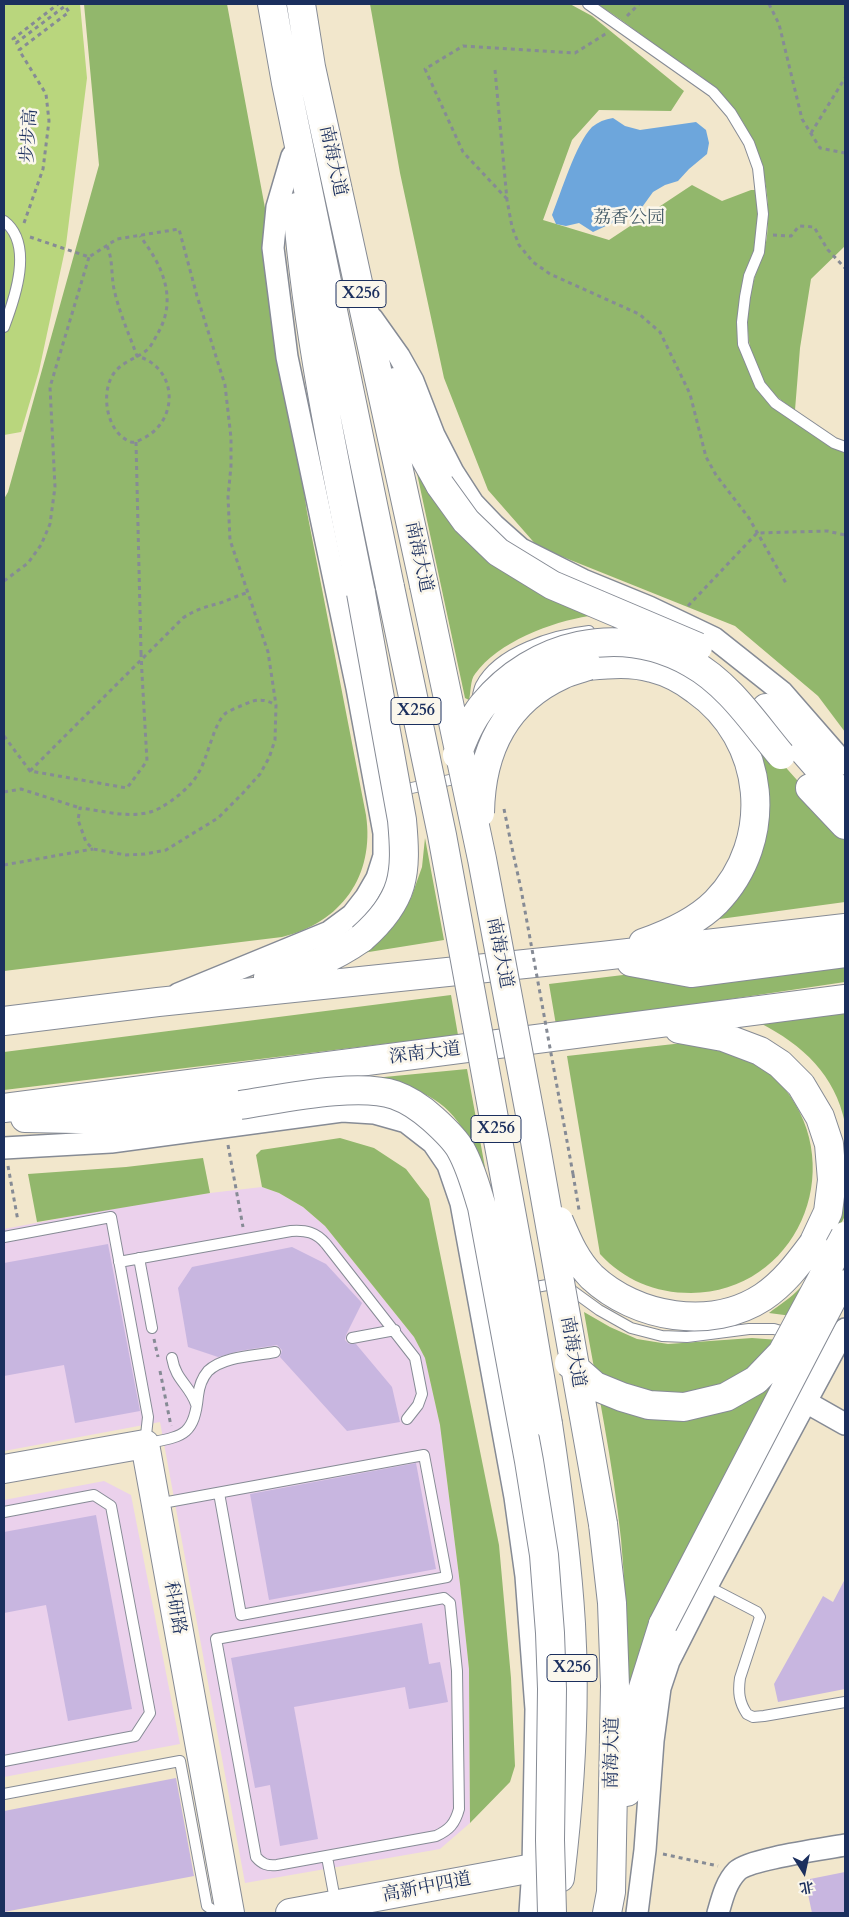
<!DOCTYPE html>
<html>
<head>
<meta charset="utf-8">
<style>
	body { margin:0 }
	#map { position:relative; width:849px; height:1917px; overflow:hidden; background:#f2e7cc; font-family:Cardo,"Noto Serif SC",serif }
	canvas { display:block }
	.frame { position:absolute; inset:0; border:5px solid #1b2f5e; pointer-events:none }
	.north { position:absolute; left:779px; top:1847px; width:50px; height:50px; -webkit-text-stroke:4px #fbf7ec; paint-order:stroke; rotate:170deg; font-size:14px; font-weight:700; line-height:20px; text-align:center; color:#1b2f5e }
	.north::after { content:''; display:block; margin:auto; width:18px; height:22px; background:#1b2f5e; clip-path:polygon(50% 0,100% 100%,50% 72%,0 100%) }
</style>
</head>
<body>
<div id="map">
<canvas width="849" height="1917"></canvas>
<div class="frame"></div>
<div class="north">北</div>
</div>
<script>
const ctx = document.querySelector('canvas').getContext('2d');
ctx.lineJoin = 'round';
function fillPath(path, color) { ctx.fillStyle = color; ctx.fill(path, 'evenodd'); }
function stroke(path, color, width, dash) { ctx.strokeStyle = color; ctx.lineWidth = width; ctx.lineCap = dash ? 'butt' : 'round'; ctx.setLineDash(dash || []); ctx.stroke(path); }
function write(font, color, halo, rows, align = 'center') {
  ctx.font = font + ' Cardo,"Noto Serif SC",serif'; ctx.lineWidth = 5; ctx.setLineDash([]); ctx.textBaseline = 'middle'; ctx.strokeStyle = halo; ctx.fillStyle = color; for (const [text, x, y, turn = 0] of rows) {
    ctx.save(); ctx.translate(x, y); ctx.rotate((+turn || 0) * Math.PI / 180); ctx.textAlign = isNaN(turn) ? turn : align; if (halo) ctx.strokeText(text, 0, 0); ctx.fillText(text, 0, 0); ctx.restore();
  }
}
fillPath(new Path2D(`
	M262 1187 279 1193 303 1207 325 1226 414 1337 425 1358 440 1425 460 1584 469 1669 470 1823 440 1849 245 1883 160 1422 4 1451V1229L120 1207 210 1193Z
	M104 1481 131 1495 180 1744 4 1777V1500Z`), '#ebd1ec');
fillPath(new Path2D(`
	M4 4H80L87 78 66 245 39 371 21 432 4 435Z`), '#b9d67d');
fillPath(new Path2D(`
	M84 4H227L276 267 278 315 307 512 366 815C375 876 341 923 282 937L4 971V499L8 492 99 165Z
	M370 4H570L592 16 684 91 671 111 599 110 572 140 543 220 609 240 692 185 722 201 751 190H758V234L740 344 747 367 756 388 845 451V732L818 696 735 626 538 547 488 490 444 378 400 173Z
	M597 4H845V246L811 279 800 348 795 410C783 402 772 394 764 382 744 352 745 313 754 280 758 264 765 252 767 236 772 191 761 147 735 110 717 84 688 68 662 50 641 35 620 18 597 4Z
	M415 464 566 602 589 616C551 622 498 642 475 674 470 680 471 693 469 700L465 698Z
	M748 725 845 834V902L705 921 765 776 761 754Z
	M425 838 444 940 350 955 392 926 411 898 422 867Z
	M845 948V982L556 1025 549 984Z
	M451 995 458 1035 4 1090V1052Z
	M845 1011V1123C835 1075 803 1045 760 1023Z
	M674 1044C694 1044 714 1046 734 1052 752 1058 774 1075 785 1089 849 1170 796 1292 691 1293 655 1293 624 1280 600 1254L567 1056Z
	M467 1069 486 1173C471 1141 457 1108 422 1093 408 1086 390 1083 374 1078Z
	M340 1138 374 1148 406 1169 429 1199 499 1545 511 1678 515 1766 510 1782 470 1823 469 1669 460 1584 440 1425 425 1358 414 1337 325 1226 303 1207 279 1193 262 1187 256 1155 261 1150Z
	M203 1158 210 1193 37 1222 28 1174 126 1167Z
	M845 1193V1216L792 1316 769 1313C779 1305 791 1298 800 1288 823 1263 839 1227 845 1193Z
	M584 1312 610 1327 637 1339 668 1344 752 1338 779 1340 775 1385 628 1732C627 1668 627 1604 621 1539 613 1463 597 1387 584 1312Z`), '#92b76c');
fillPath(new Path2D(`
	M613 118 625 126 640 130 696 122 706 130 709 143 707 154 689 169 678 181 665 185 653 192 640 210 593 232 579 223 566 226 556 224 552 215C561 193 576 143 592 127 598 122 605 119 613 118Z`), '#6da6dc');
fillPath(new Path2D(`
	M108 1244 140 1411 75 1423 64 1365 4 1376V1263Z
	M292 1247 326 1264 362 1303 346 1335 345 1340 349 1344H356L392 1387 400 1422 347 1431 280 1357 282 1350 277 1345 239 1351 218 1357 188 1347 178 1288 192 1267Z
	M416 1463 436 1569 269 1600 250 1494Z
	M96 1515 132 1709 68 1721 46 1605 4 1613V1532Z
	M845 1579V1689L778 1702 774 1684 823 1596 833 1602Z
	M422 1623 429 1664 440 1662 448 1702 409 1709 405 1687 294 1707 318 1839 280 1846 270 1785 255 1788 231 1658Z
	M176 1778 194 1876 4 1912V1811Z
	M845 1872V1913H812L805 1880Z`), '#c8b6e0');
const lane = new Path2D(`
	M588 4 713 92 731 113 749 143 758 168 763 214 759 252 749 276 745 297 742 322 743 344 760 385 775 403 834 443 845 447
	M4 221C34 244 15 298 4 327
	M477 700C478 695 479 689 481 685 499 651 554 635 589 631
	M397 791 464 777
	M4 1237 111 1217 148 1417 145 1444C182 1436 194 1437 198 1396 199 1387 202 1378 208 1371 224 1356 255 1356 275 1352
	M139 1258 152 1328
	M119 1262 291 1231C306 1230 316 1232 326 1244L415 1358 422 1394 418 1405 407 1419
	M525 1289 547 1285 570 1289 599 1310 631 1328 662 1336 687 1337 749 1329H774L791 1334
	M352 1338 395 1330
	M172 1358C176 1381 189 1384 196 1404
	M157 1504 424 1455 447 1577 241 1615 219 1493
	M4 1512 94 1495 111 1506 150 1713 135 1736 4 1761
	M707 1586 757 1612 760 1617 740 1678C738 1692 739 1702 747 1714L753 1717 764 1716 845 1702
	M444 1598 450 1603 457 1671 459 1809C455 1824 449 1830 436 1836L277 1865C267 1866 262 1864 256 1857L216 1639Z
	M4 1794 180 1761 207 1906 217 1913
	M327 1857 336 1905`);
const street = new Path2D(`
	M372 318 399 356 413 381 434 435 453 472 473 503 494 525 521 549 583 580 649 607 714 638 782 692 845 764
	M178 994 329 932 352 915 366 897 377 878 384 856V833L357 688 287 357 273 248 277 207 292 156
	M4 1148 111 1142 342 1111 374 1113 406 1122 433 1143 448 1165 461 1203 515 1497 526 1576 536 1709 533 1868 530 1913
	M806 1402 845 1424
	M637 1913 645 1850 653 1741 660 1688 669 1661 707 1586 845 1329
	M718 1913C722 1899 726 1882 737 1871 749 1859 824 1849 845 1845`);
const secondary = new Path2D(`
	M4 1469 145 1444 230 1913
	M290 1913 533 1868`);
const primary = new Path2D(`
	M272 4 286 83 390 587
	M301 4 311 67 424 585
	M297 207C308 337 335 465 361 593
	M395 382 421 451 440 485
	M588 666C610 664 631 662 652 668 668 672 683 680 696 690 766 739 776 840 716 902 696 922 669 934 643 943
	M766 708 845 798
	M810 788 845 825
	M631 962 691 973 845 953
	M268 977C304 970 332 959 362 938
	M4 1021 158 1002 602 956 845 928
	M679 1029 723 1037 760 1051 780 1064 801 1085 820 1117 829 1144 832 1180 828 1212 813 1244
	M4 1108 845 999
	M25 1118 128 1120 240 1105
	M548 1424C558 1490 567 1557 571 1624 576 1708 570 1794 560 1878
	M603 1524 612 1603 615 1686 611 1892 607 1913
	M627 1792 642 1691 663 1624`);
stroke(lane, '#868b95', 12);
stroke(street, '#868b95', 24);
stroke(secondary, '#868b95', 30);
stroke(primary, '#868b95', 30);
stroke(new Path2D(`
	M769 4 779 24 802 119 820 148 845 153
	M627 16 639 4
	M495 70 507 200 512 227 519 245 533 262 550 274 639 314 660 332 690 394 706 457 716 475 749 518 787 585
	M811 133 845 78
	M507 199 463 152 425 69 463 46 575 53 607 33
	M24 223 43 169 49 121 46 94 19 50 69 12 65 6 16 43 13 39 58 4
	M773 235 791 236 799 226 814 227 828 250 845 268
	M30 237 89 257 117 239 179 229 197 296 225 385 231 438V466L228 497 230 540 268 652 276 705 275 740 269 758 260 774 243 793 218 818 166 850 145 854 126 855 93 849 86 842 78 820 80 808C106 811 136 821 160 808 174 800 192 786 199 772 208 757 214 722 226 713 231 710 238 707 243 705 256 699 263 698 276 705
	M107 246C113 259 111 275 114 289 119 312 129 334 137 356 179 368 179 422 142 439 138 441 135 443 131 442 106 433 100 392 114 373 123 361 138 358 148 349 152 345 155 338 158 333 178 298 162 265 140 236
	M136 442 141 653
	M4 581 28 563 41 545 50 524 55 487 50 387 89 257
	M688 606 757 533 827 531 845 535
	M4 736 30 771 127 788 147 761 142 674
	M30 771 183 618C196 609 206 607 220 603 229 600 238 595 247 593
	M4 792 21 789 80 808
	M504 809 512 848
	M4 865 93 849
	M228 1145 243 1227
	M8 1166 18 1221
	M573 1174 579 1210
	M154 1339 158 1357
	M160 1371 171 1426
	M663 1854 718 1866`), '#868b95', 3, [4, 4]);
stroke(lane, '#fff', 10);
stroke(street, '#fff', 21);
stroke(secondary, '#fff', 28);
stroke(primary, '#fff', 28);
const primaryBridge = new Path2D(`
	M440 485 466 521 498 552 552 585 698 647
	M424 585 482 859 535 1141 603 1524
	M390 587 442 835 522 1271 548 1424
	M361 593 402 820C407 874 405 900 362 938
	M457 755C464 737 471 720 483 705 534 643 620 623 691 663 729 684 754 723 781 755
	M480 813C481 752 505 701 562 675 570 671 580 669 588 666
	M240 1105C281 1099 357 1082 395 1095 409 1100 422 1109 433 1119 443 1128 455 1139 461 1150 471 1168 476 1188 482 1207L529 1461 544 1555 550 1633 552 1689 550 1840 552 1913
	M559 1221C568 1242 576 1261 592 1277 636 1318 711 1331 763 1297 784 1283 798 1264 813 1244
	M569 1363 595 1386 622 1397 649 1405 684 1407 726 1397 756 1380 782 1353 845 1236
	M663 1624 840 1284`);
stroke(primaryBridge, '#868b95', 30, []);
stroke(new Path2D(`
	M141 653 142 674
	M512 848 521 889 573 1174`), '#868b95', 3, [4, 4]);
stroke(primaryBridge, '#fff', 28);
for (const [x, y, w] of [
	[361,294,50],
	[416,711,50],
	[496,1129,50],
	[572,1668,50]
]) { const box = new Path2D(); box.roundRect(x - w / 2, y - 13.5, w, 27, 4); ctx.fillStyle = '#fbf7ec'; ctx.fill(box); stroke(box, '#1b2f5e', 1); }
write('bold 16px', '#1b2f5e', null, [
	["X256",361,294],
	["X256",416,711],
	["X256",496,1129],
	["X256",572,1668]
]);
write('18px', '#1b2f5e', '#fbf7ec', [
	["步步高",30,136,-86],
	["南海大道",332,161,78],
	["南海大道",418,557,78],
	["南海大道",499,953,79],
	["深南大道",425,1054,-7],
	["南海大道",572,1352,80],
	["科研路",174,1608,80],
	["南海大道",613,1753,-89],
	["高新中四道",427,1888,-11]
]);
write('18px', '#425966', '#fbf7ec', [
	["荔香公园",629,219]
]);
</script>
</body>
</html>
